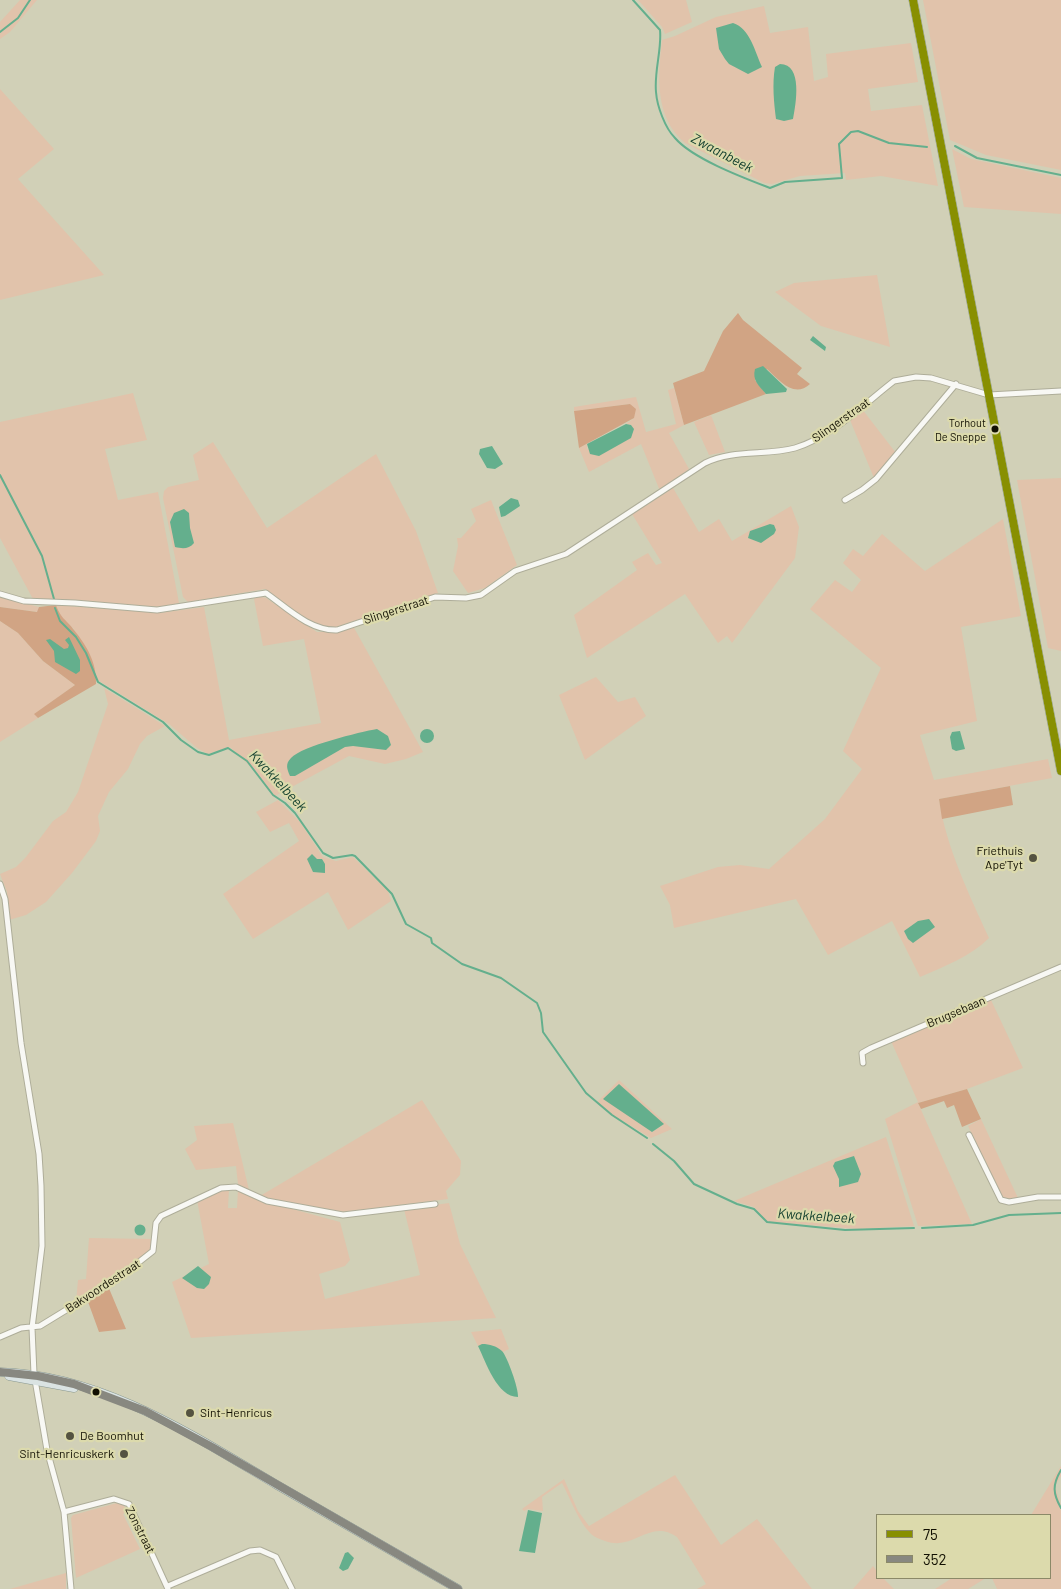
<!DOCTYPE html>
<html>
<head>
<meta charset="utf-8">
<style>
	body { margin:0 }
	#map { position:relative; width:1061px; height:1589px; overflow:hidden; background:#d1d0b7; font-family:Barlow,sans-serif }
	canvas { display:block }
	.legend { position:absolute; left:876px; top:1514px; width:175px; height:65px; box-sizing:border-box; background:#dcdaac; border:1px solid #8b8968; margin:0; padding:6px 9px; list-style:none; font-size:15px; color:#121002 }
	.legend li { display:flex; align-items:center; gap:10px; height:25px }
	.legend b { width:25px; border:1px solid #8b8968 }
</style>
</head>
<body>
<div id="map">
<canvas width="1061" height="1589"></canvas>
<ul class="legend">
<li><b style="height:6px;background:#888f01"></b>75</li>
<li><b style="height:6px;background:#888880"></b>352</li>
</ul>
</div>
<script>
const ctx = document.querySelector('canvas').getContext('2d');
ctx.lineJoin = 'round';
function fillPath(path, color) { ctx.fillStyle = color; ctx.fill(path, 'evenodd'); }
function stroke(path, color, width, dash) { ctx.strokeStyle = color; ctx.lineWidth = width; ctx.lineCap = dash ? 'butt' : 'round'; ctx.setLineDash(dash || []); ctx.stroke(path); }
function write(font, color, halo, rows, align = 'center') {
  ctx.font = font + ' Barlow,sans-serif'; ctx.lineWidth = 4.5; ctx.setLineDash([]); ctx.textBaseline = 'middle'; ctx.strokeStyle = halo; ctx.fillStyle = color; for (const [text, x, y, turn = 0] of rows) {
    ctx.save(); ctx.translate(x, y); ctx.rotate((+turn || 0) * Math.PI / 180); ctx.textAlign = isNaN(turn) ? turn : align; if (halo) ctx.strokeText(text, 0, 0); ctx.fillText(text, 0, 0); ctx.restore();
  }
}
fillPath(new Path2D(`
	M20 0H37L10 32 0 39V22Z
	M638 0H686L692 22 665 34 662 27Z
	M923 0H1061V170L986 155 950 140Z
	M764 6 770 33 808 27 814 81 828 77 826 54 911 43 918 82 868 89 871 111 922 105 938 186 881 176 846 180 845 173 800 176 772 184 764 183 685 143C654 117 658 76 662 40L675 36 716 17Z
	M0 89 54 149 18 179 104 275 0 300Z
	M952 149 971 159 1061 178V214L964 207Z
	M877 275 890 347 821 326 775 292 794 283Z
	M674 388 684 425 669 433 689 469 660 491 641 444 589 472 579 448 587 444V450L632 425 626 424 634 418 630 404 574 411V407L636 397 646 432 676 424 668 390Z
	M133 393 147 440 105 449 118 500 158 492 179 603 160 607 72 600 33 599 0 538V422Z
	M862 409 896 453 874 478 850 420Z
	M711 415 725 452 709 455 694 422Z
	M213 442 267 528 376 454 416 531 438 593 333 628 312 623 265 589 188 602 183 597 163 498 164 491 168 487 199 480 193 455Z
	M1061 478V651L1048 648 1017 480Z
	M673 488 699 532 719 519 732 541 791 506 799 527 795 558 732 643 727 636 718 643 685 594 587 658 574 615 637 570 632 562 648 553 656 565 662 563 632 514Z
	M491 500 517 565 485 588 468 593 453 571 458 546 457 538H461L476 521 471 509Z
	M1003 519 1021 616 961 627 977 721 920 735 934 780 1048 759 1052 778 939 799C946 847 969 894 989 938 970 957 945 966 920 977L892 921 828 955 796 899 674 928 670 905 660 886 718 867 740 865 769 869 825 819 862 769 843 751 881 668 810 609 835 580 852 592 861 580 843 563 853 549 863 556 882 534 925 571Z
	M257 596 266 598 317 632H336L353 626 423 752 406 759 385 764 349 756 275 796 254 770 230 747 208 754 197 748 169 724 96 679V673L74 629 61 618 56 605 159 613 204 607 229 740 321 723 304 639 263 646 254 599Z
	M0 597 39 607 38 612 0 607Z
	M0 621 18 633 43 661 75 685 35 714 38 718 0 742Z
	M596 677 618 702 635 697 646 716 585 760 559 695Z
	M104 688 165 726 147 736 140 744 128 769 109 792 98 816 100 831 96 841 72 873 46 902 26 915 9 920 7 892 0 874 16 867 26 857 53 821 66 812 78 792 108 704Z
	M278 800 300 822 323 857 336 861 353 857 388 891 391 901 348 930 328 892 253 939 223 894 299 841 289 823 270 832 256 812Z
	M991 1000 1023 1068 967 1089 918 1103 972 1224 918 1226 885 1119 918 1102 891 1041Z
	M619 1080 672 1129 651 1138 616 1117 597 1102ZM619 1084 663 1125 652 1132Z
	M422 1100 461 1161 460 1175 446 1191 448 1199 343 1212 302 1206 260 1196Z
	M981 1119 1018 1198 1011 1200 1002 1198 968 1126Z
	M233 1123 249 1190 238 1184 236 1166 196 1170 185 1149 197 1140 194 1126Z
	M886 1137 914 1226 858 1229 771 1222 767 1221 754 1207 734 1201Z
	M229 1189 228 1208H237L238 1190 263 1201 340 1222 350 1260 345 1266 319 1274 325 1299 420 1275 404 1209 449 1203 460 1244 496 1318 191 1338 172 1282 209 1264 197 1200 222 1190Z
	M89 1238 152 1239 151 1250 146 1255 76 1302 78 1280 86 1279Z
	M501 1329 509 1349 503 1352 494 1346H478L471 1332Z
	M1061 1466V1476L1055 1486 1061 1506V1589H997L992 1578H1050V1515H1031Z
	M675 1475 721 1545 757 1519 812 1589H697L706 1584 677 1537C649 1518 634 1552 605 1541 600 1539 594 1537 591 1534 578 1521 571 1500 562 1483L542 1497 543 1511 528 1509 524 1511 522 1509 564 1479 578 1511 589 1526Z
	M117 1503 122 1504 129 1511 123 1514 140 1549 76 1578 71 1518 73 1515Z
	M873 1566 877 1571V1578H883L894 1589H853Z
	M66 1573V1589H10Z
	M952 1578H986L968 1589H935Z`), '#e1c3ab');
fillPath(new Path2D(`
	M738 313 743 320 802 368 797 374 810 384C794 399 779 380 767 369L755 380 766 394 684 425 673 383 704 371 723 331Z
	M630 404 636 409 634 418 579 448 574 411Z
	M56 605C61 619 66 619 74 630 87 646 97 663 96 684L38 718 34 714 75 685 43 661 18 633 0 621V607L37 612 39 607Z
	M1010 786 1013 805 942 819 939 799Z
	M967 1089 981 1119 962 1127 954 1105 947 1108 944 1101 921 1109 918 1103Z
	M108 1286 126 1329 99 1332 87 1299Z`), '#d1a484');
fillPath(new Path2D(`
	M733 23C750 28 755 52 762 67L748 74 729 64 725 59 719 49 716 28Z
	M780 64C803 64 796 104 793 119L784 121 776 119C774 103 772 84 775 67Z
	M813 336 826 347 825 351 810 340Z
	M763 366 787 389 786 392 766 394C759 386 752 380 755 369Z
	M626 424 631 425 634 429 631 438 599 456 590 454 587 444Z
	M492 446 503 464 495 469 487 468 479 454 480 449Z
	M511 498 518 500 520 506 505 516 501 517 499 507Z
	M184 509 189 513 190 528 194 543C189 549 183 549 175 547L170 522 174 513Z
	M770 524 774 525 776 530 774 534 761 543 748 538 750 531Z
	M69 637 80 660V671L76 674 55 662 54 651 46 640 50 639 64 649 68 648 69 645 65 640Z
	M420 736a7 7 0 1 1 14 0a7 7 0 1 1-14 0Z
	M377 729 388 736 391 745 386 750 353 746 345 747 295 776H290C287 769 285 764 291 758 302 746 360 732 377 729Z
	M960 731 965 749 956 751 952 749 950 737 952 732Z
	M312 854 317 859H322L325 864V873L313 872 307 859Z
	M929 919 935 927 913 943 908 939 904 931 918 921Z
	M619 1084 664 1124 652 1132 603 1099Z
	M854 1156 861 1174 858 1182 839 1187V1179L833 1166 835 1162Z
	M134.5 1230a5.5 5.5 0 1 1 11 0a5.5 5.5 0 1 1-11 0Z
	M198 1266 211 1277 209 1284 204 1289 197 1288 182 1278Z
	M482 1344C490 1344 496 1346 502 1351 507 1356 519 1389 518 1397 497 1397 486 1362 478 1346Z
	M528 1510 542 1513 535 1553 519 1551Z
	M348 1552 354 1558 348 1569 343 1571 339 1568 345 1553Z`), '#64af8d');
stroke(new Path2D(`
	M633 0 660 30C662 49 654 71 656 92 657 106 665 128 675 138 693 159 744 178 770 188L785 182 842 178 839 144 851 132 858 131 889 143 927 147
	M0 32 18 18 30 0
	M955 146 977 158 1061 175
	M0 475 42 556 54 599
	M55 608 60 621 76 637 86 653 98 682 163 722 181 740 198 752 209 755 228 748 247 761 273 795 285 803 295 813 323 853 333 858 352 855 355 856 392 894 406 924 431 938 432 943 462 964 501 978 537 1003 541 1013 543 1032 586 1093 612 1115 647 1138
	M653 1144 674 1161 694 1184 737 1204 754 1209 767 1222 845 1230 914 1228
	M922 1228 973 1225 1009 1215 1061 1213
	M1061 1470C1052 1485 1053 1494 1061 1508`), '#64af8d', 2);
const minor = new Path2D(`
	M845 500 862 490 876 479 956 384
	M0 594 24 601 75 603 157 610 266 593C287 608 310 631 337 630L435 597 466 598 481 595 515 571 566 554 705 463C733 449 766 456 795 448 832 437 864 404 894 381L916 377 931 378 989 395 1061 391
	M0 884 5 899 21 1043 39 1154 41 1186 42 1246 32 1328 34 1374 47 1450 64 1512 71 1589
	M863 1063 862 1053 871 1048 1061 967
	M969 1135 1001 1200 1009 1202 1038 1197H1061
	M0 1337 21 1328 40 1326 120 1277 153 1251 156 1223 161 1216 221 1188 236 1187 267 1201 343 1215 435 1204
	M64 1512 114 1499 129 1504 168 1589
	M168 1586 250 1551 260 1550 276 1557 292 1589`);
const primary = new Path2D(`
	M913 0 1061 771
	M0 1372C102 1375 192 1435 277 1485 338 1520 398 1555 458 1589
	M9 1376 74 1388`);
stroke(minor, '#aead99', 7);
stroke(primary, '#889790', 9);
stroke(minor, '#f8f8f4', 5);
stroke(primary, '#dae3e2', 8);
stroke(new Path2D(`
	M913 0 1061 771`), '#888f01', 8);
stroke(new Path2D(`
	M0 1372 38 1376 74 1384 145 1411 212 1447 458 1589`), '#888880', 8);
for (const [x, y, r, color] of [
	[995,429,4.5,"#121002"],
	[1033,858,5,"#555341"],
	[96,1392,4.5,"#121002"],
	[190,1413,5,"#555341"],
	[70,1436,5,"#555341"],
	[124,1454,5,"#555341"]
]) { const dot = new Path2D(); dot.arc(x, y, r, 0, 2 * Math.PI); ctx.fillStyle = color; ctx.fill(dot); stroke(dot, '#dcdaac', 2); }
write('11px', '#121002', '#dcdaac', [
	["Torhout",986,423],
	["De Sneppe",986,437]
], 'right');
write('12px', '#121002', '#dcdaac', [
	["Slingerstraat",841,420,-35],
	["Slingerstraat",396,610,-18],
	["Brugsebaan",956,1012,-23],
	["Bakvoordestraat",103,1286,-33],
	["Zonstraat",140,1530,63]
]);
write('12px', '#121002', '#dcdaac', [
	["Friethuis",1023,851],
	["Ape'Tyt",1023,865],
	["Sint-Henricus",200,1413,"left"],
	["De Boomhut",80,1436,"left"],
	["Sint-Henricuskerk",114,1454]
], 'right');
write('italic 14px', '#0f3d2c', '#dcdaac', [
	["Zwaanbeek",722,153,28],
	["Kwakkelbeek",278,781,47],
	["Kwakkelbeek",816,1216,4]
]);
</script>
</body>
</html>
